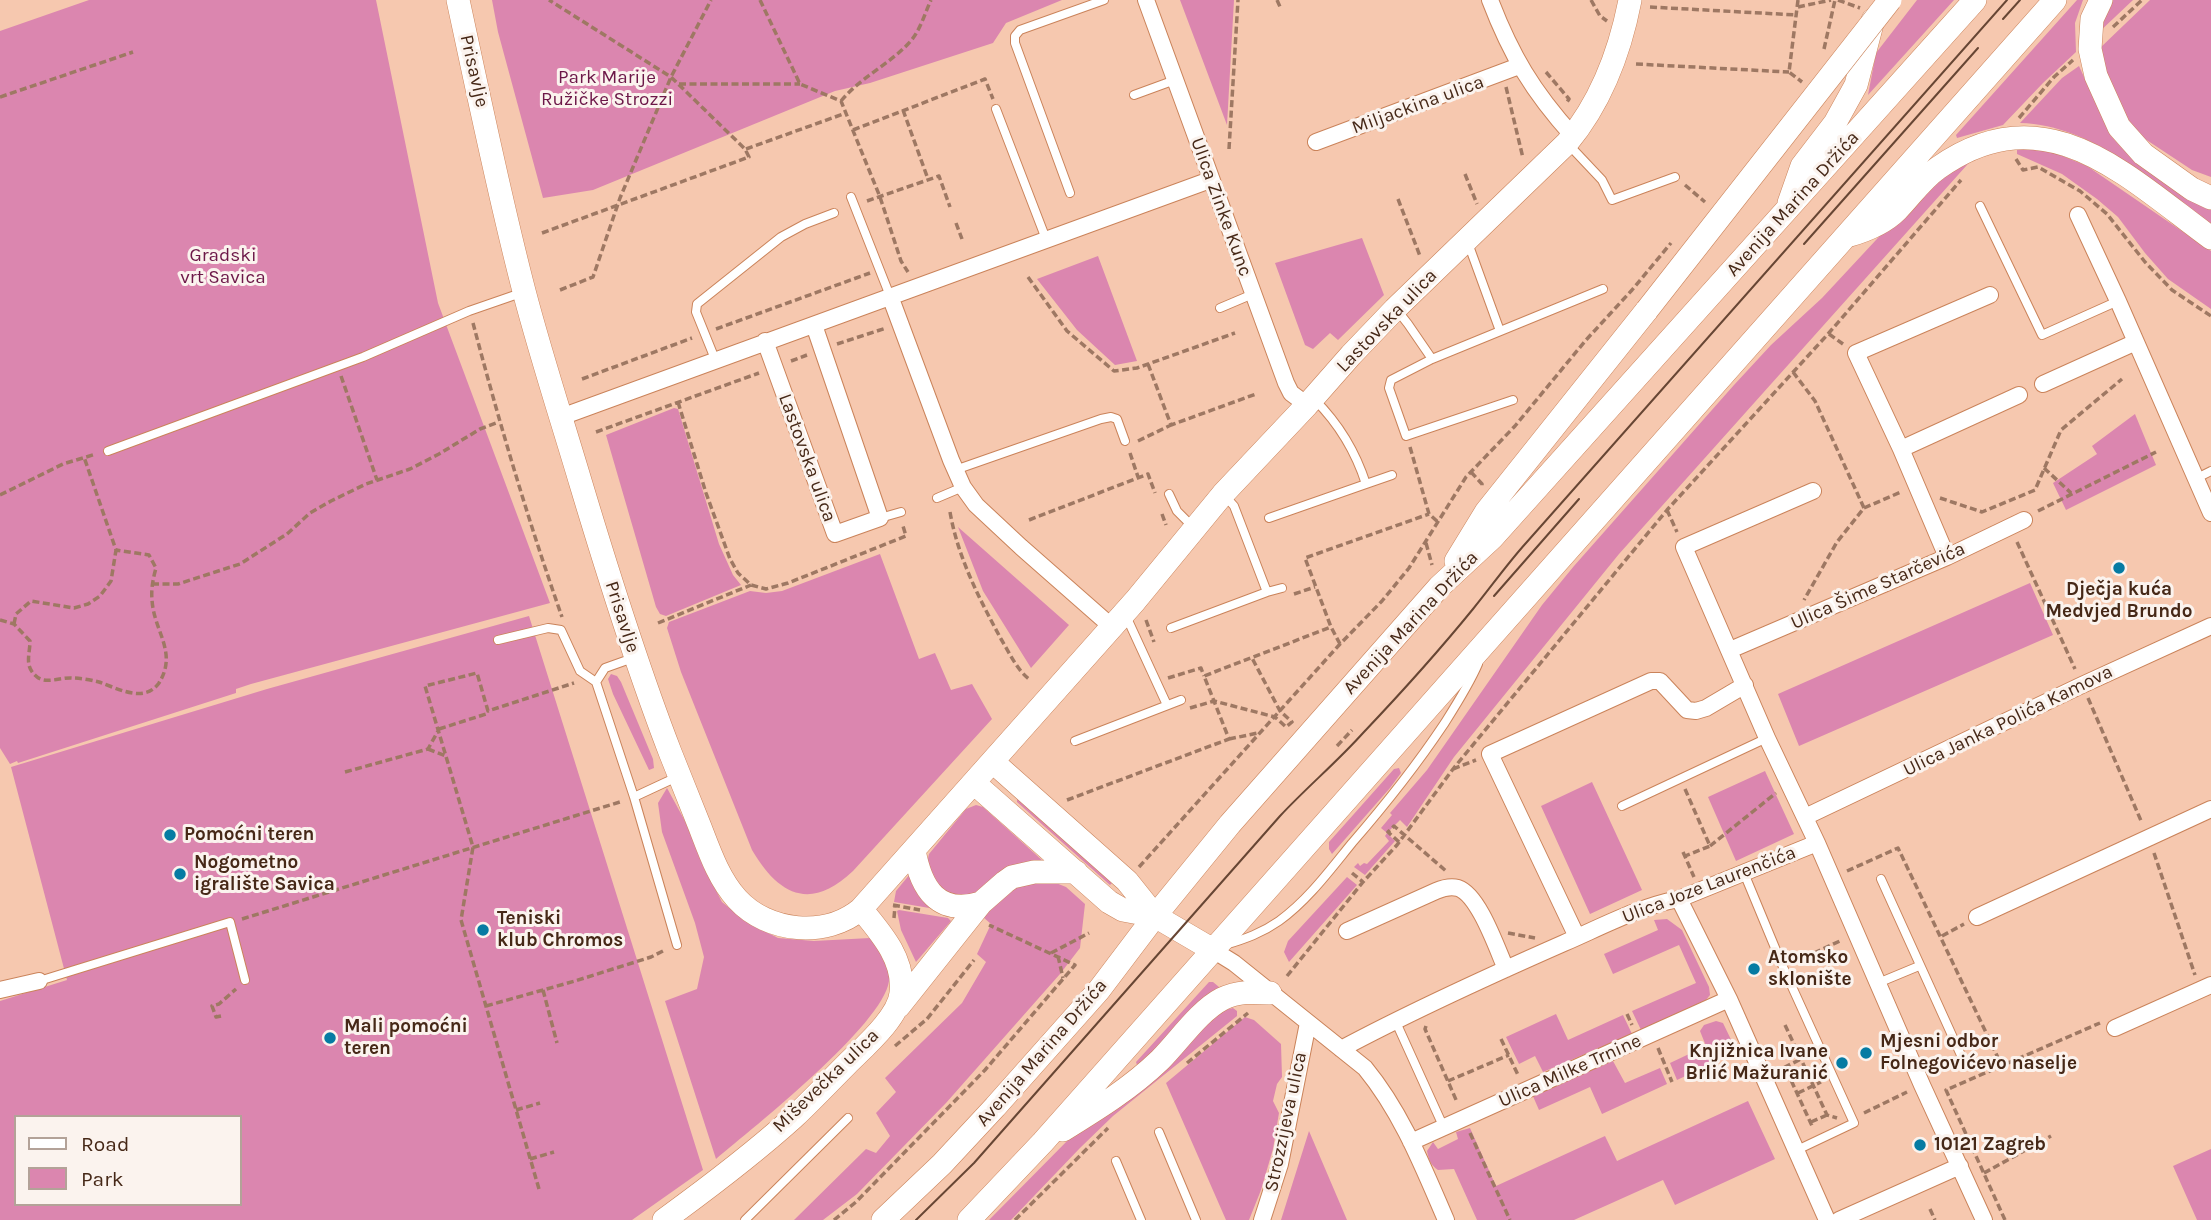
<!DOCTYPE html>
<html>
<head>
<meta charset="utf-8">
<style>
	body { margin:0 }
	#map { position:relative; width:2211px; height:1220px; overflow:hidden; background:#f6c8af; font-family:Karla,sans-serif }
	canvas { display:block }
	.legend { position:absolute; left:14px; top:1115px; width:228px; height:91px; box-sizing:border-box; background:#fbf3ee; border:2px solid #b3a298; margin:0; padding:9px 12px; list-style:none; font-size:21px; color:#462817 }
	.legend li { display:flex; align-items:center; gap:14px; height:35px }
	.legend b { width:35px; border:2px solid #b3a298 }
</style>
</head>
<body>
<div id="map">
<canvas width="2211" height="1220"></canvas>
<ul class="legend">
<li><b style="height:9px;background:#fff"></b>Road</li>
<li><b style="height:19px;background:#db86af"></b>Park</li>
</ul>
</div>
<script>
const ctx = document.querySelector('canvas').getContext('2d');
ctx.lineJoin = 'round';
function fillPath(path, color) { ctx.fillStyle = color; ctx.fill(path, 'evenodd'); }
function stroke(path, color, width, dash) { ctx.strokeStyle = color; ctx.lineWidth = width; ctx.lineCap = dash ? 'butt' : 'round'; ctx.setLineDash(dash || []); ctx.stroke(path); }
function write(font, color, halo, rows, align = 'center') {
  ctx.font = font + ' Karla,sans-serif'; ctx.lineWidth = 6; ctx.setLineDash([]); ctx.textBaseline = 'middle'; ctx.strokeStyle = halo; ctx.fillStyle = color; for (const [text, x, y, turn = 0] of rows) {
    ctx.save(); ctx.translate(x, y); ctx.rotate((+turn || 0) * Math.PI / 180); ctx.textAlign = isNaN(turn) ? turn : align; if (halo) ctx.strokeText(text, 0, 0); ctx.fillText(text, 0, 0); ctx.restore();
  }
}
fillPath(new Path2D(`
	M89 0H376L438 303 550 603 251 684 236 689V693L18 763 17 761 10 764 0 748V31Z
	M492 0H1062L1006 23 993 43 870 83 835 91 593 190 543 198 498 32Z
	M1180 0H1234L1227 125Z
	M1917 0H1954L1868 95 1876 53Z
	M2077 0H2083L2075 23 2076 52 2043 83 2003 125 1957 138 1956 135Z
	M2113 0H2133L2097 34Z
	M2150 0H2211V177L2192 170 2136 133 2112 91 2100 48Z
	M2079 66 2111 136 2122 148 2181 193 2211 206V226C2154 184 2094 125 2020 123L2062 78Z
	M2017 148 2053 152 2087 166 2211 251V309L2168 279 2145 253 2118 217 2097 199 2062 174 2017 154Z
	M1975 156 1619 554 1454 757 1407 827 1400 820 1387 833 1395 841 1365 875 1354 867 1358 863 1360 866 1364 863 1367 864 1389 841 1385 836 1387 833 1381 828 1392 815 1390 813 1427 770 1542 605 1574 566 1734 385 1771 345 1822 298 1916 197Z
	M1362 238 1384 295 1338 340 1330 333 1313 349 1305 345 1275 263Z
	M1098 256 1137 361 1115 365 1077 330 1037 279Z
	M674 408 678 409 719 544 733 575 741 585 666 616 660 614 656 607 606 435Z
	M2135 414 2156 465 2066 510 2053 483 2097 454 2092 446Z
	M958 527 1069 625 1031 668 983 591Z
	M880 554 919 659 935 653 951 690 972 684 992 719 853 871C811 911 779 896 752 850L681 672 667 628 669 622 750 591 766 593 782 591Z
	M2030 583 2053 635 1799 746 1778 694Z
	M529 616 703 1170 632 1220H0V1001L67 980 11 767 267 689ZM16 1117H240V1204H16Z
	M611 674 617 676 621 682 653 759 654 768 649 770 613 694 608 679Z
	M1399 768 1401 773 1390 788 1332 854 1329 849V842L1394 769Z
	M1765 771 1794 834 1736 861 1708 797Z
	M1592 782 1642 890 1590 914 1541 806Z
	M667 788 685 821 708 875 722 902 747 922 778 938 814 941 870 938C880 952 891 963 889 981 883 1025 754 1127 716 1159L665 1001 697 989 704 957 695 923 662 832 658 803Z
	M1021 798 1114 881 1110 885 1017 802V799Z
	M976 805 983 807 1043 861V863L972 897 941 893 927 863 929 854 966 809Z
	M910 874 941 910 894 902 896 891Z
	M1347 877 1357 885 1289 962 1284 952 1288 941Z
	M1051 881 1066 887 1085 904 1080 948 1060 974 946 1103 857 1194 823 1220H794L866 1149 876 1153 890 1136 876 1113 896 1092 885 1078 962 1003 986 962 977 954 991 924 983 917 990 905 1019 884Z
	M899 910 948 918 951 921 916 962 901 930 897 911Z
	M1667 919 1682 930 1709 987 1710 995 1706 1000 1641 1030 1632 1011 1696 983 1679 945 1613 974 1604 954 1658 930 1654 920Z
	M1209 982H1213L1219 987 1218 991 1138 1068 1136 1062Z
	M1233 1008 1237 1011V1016L1113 1116 1080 1148 1011 1220H989L1072 1136 1166 1066 1215 1017 1225 1010Z
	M1556 1014 1568 1040 1623 1015 1632 1034 1543 1072 1535 1056 1519 1064 1506 1037Z
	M1245 1017 1254 1020 1281 1044 1282 1077 1277 1084 1273 1101 1279 1113 1273 1149 1261 1190 1249 1220H1226L1166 1083Z
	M1716 1021 1723 1023 1737 1052 1677 1080 1670 1063 1706 1046 1700 1031 1704 1025Z
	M1606 1060 1613 1061 1625 1083 1660 1068 1667 1084 1602 1114 1590 1087 1539 1110 1532 1094Z
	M1748 1101 1775 1159 1675 1205 1663 1180 1574 1220H1477L1454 1169 1438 1170C1431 1165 1429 1161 1427 1151L1433 1142 1438 1149 1458 1139 1456 1132 1470 1128 1496 1186 1605 1136 1617 1161Z
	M1309 1131 1347 1220H1281Z
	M2211 1149V1220H2197L2173 1166Z`), '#db86af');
const lane = new Path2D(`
	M1134 95 1175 80
	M996 109 1046 239
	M1569 145 1602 180 1612 200 1675 177
	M1070 193 1015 43V36L1020 30 1104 0
	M851 197 890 296
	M1980 206 2042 335 2118 301
	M1468 243 1500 331
	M1220 308 1253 294
	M1397 310 1408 324 1432 359
	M715 359 696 312 697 304 781 237 805 224 834 213
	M1513 400 1406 436 1389 388 1391 380 1432 359 1603 289
	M108 451 363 357 469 311 521 293
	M955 470 1101 419 1111 417 1117 419 1125 441
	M2197 478 2211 471
	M1366 484 1392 475
	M1169 494 1177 511 1192 526
	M937 498 963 487
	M880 518 901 512
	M1269 518 1366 484C1356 453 1338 423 1315 400
	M1267 592 1282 588
	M1126 616 1167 705
	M1171 628 1267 592 1234 506 1225 496
	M498 640 548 628 561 630 580 671 596 682
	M633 658 605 668 596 682 634 797 677 945
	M1075 741 1181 700
	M634 797 677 777
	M1622 806 1767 738
	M1744 873 1783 967 1854 1123 1797 1150
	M1881 879 1965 1064
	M1225 945C1245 939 1262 933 1279 921 1308 900 1330 870 1352 843 1385 805 1416 766 1444 724 1456 705 1469 685 1478 664
	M39 981 230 922 245 980
	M1878 983 1919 966
	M1395 1020 1444 1128
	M1159 1132 1196 1220
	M1116 1161 1141 1220
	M745 1220 848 1118`);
const street = new Path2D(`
	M1146 0 1286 383 1291 393 1307 405
	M1490 0C1511 55 1533 92 1573 136
	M1316 142 1519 66
	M2078 215 2118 301 2211 513
	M890 296 951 460 963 487 976 505 1021 547 1112 627
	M765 341 835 534 880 518 814 325
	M2043 384 2136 342
	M561 417 1210 180
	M1901 449 2019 395
	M1813 491 1684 547 1767 738 1817 843 1922 1085 1984 1220
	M1947 557 1901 449 1856 353 1990 295
	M1730 650 1947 557 2024 520
	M1805 817 2082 685 2211 626
	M1679 899 1729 999 1827 1220
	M1977 917 2211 809
	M1347 931 1436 891C1443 888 1450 886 1458 888 1479 895 1497 949 1506 969
	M1577 937 1490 754 1651 681H1660L1687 710 1696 711 1706 708 1745 685
	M1213 950 1234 963 1365 1068C1402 1113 1423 1167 1446 1220
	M0 990 39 981
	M2115 1028 2211 985
	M1341 1049C1414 1010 1489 976 1564 943 1601 927 1640 906 1679 899L1817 843
	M1411 1142 1729 999
	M1262 1220 1280 1164 1308 1023
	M1839 1220 1960 1166`);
const secondary = new Path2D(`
	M458 0C479 97 499 195 524 291 541 356 562 420 581 484 608 574 636 664 670 752 680 777 690 802 700 827 710 853 719 879 737 899 768 933 826 938 861 909L1135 601 1223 494 1307 405 1351 355 1395 309 1567 143C1601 102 1620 52 1630 0
	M2101 0 2092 19 2090 49 2096 76 2119 127 2143 154 2192 189 2211 198
	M1789 203 1802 166 1835 123 1856 85 1873 20
	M1850 235C1867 230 1884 223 1897 210 1911 196 1921 180 1938 168 2045 92 2125 175 2211 238
	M1456 561 1486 512 1647 310
	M993 762 1127 881 1155 916
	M974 783 1109 902 1123 910 1155 916 1213 950
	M914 850C921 889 938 916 981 903
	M899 1006 981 903 1005 882 1012 877 1034 872H1076
	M1063 1130C1097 1109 1131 1088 1160 1060 1179 1041 1199 1011 1222 999 1238 991 1253 992 1270 993
	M664 1220C708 1188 753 1154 794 1117 812 1100 829 1082 847 1064 864 1047 899 1017 901 993 905 960 881 933 861 909
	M883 1220 942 1164 995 1107 1099 990 1155 916 1230 824 1439 587 1492 538 1975 0
	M969 1220 1043 1142 2055 0`);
stroke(lane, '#ca835a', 10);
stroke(street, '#ca835a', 18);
stroke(secondary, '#ca835a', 24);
stroke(new Path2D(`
	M760 0 800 84 841 101 880 197 901 261 908 272
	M1277 0 1281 9
	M1591 0 1600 16 1607 21
	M1798 0 1789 72 1802 82
	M1838 0 1860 8
	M1650 7 1797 15
	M1798 7 1831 0
	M2113 27 2142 0
	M1824 49 1835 0
	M1636 64 1789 72
	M1546 72 1569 99 1567 102
	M679 84H800
	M1506 87 1523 158
	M0 97 133 52
	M841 101C860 78 888 65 908 44 920 32 924 15 931 0
	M903 110 928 179
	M2019 118 2054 77 2073 60
	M853 130 985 79 993 99
	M746 149 846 113
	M1229 149 1238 0
	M2016 159 2023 170 2038 167 2080 191 2107 214 2145 262 2172 290 2211 316
	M1465 174 1477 204
	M1685 185 1705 202
	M1398 199 1420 256
	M867 201 939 176 950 207
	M956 223 962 239
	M542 233 749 157 745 149 671 77 549 0
	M1028 277 1067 331 1114 371 1137 368 1235 333
	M560 290 593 277 620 198 671 77 711 0
	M473 323C499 422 528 520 562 617
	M716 329 870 273
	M1829 334 1843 344
	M837 344 886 328
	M791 361 807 355
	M1148 364 1171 425 1256 394
	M1793 372 1815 401 1864 508 1837 542 1804 600
	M341 376 377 480
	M582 379 692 338
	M678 402 706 493 730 559 738 573 751 585 766 589 788 583 906 536 903 526
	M596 432 759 373
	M1138 441 1171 425
	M1410 447 1429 514 1438 522
	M1130 453 1138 477
	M2044 468 2071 493
	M1471 472 1482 484V486
	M0 495 63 464 96 454
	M1940 498 1982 512 2035 490 2061 430 2122 379
	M1864 508 1901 492
	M1667 510 1677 532
	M2038 511 2156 452
	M950 512C958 558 979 598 1001 639 1009 652 1017 670 1029 679
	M1162 514 1166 525
	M1029 520 1148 474 1155 493
	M2017 542 2075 669
	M1426 543 1432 565
	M152 584H178L240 564 287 534 310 513 331 501 366 484 410 469 439 454 480 429 499 422
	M1294 594 1315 587
	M0 620 14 624 30 641C30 654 24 666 36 676 45 685 61 677 72 678 81 678 91 680 99 682 117 688 144 704 159 683 178 652 154 632 152 600 151 589 153 579 156 568L149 555 116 550
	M1146 620 1154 642
	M658 623 751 585
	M14 624 16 614 31 601 74 608 88 604 100 596 111 581 116 550 84 457
	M1340 644 1331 627 1305 558 1429 514
	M1168 678 1201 668 1204 676
	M2088 698 2142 823
	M1190 708 1214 701 1275 717 1286 727 1292 722 1280 711 1252 658
	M439 729 486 714 488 711
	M1229 739 1258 733
	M1337 746 1352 730
	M428 749 446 756
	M1453 769 1476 760
	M345 772 428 749 438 731
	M1685 789 1710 846 1685 856
	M1067 800 1229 739 1204 676 1331 627
	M1399 842 1388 832 1394 826 1446 871
	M1710 846 1776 793
	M1683 852 1694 877
	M2154 853 2195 975
	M1139 867 1340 644 1382 601 1409 568 1466 477 1515 426 1586 340 1632 290 1671 243
	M1847 871 1898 848 2002 1066
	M1352 873 1363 882
	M893 905 920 910
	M894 918 895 906
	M242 919 623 801
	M1508 933 1535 938
	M1942 936 1964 924
	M1051 953 1089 933
	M1058 956 1063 978
	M1795 962 1842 940
	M1287 976 1363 882 1397 845 1453 769 1667 510 1828 334 1961 180
	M543 990 557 1043
	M486 1006 575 981 651 957 665 950
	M1627 1014 1632 1025
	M221 1016 216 1017 212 1006 219 1004 236 989
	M1785 1025 1827 1115 1837 1118
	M1426 1026 1425 1029 1457 1102
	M1501 1039 1518 1075
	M895 1046 927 1019 974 960
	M1658 1048 1672 1082
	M1809 1055 1785 1067 1813 1128
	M1187 1063 1248 1013
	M1448 1081 1509 1055
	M1798 1093 1821 1082
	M516 1110 540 1103
	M1864 1113 1907 1092
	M1811 1122 1827 1115
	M1470 1133 1510 1220
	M530 1159 554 1152
	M1984 1173 2051 1136
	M539 1189 461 920 473 847 425 686 477 673 488 711 574 683
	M1930 1209 1935 1220
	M834 1220 856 1202 985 1070 1075 965 989 925
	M1015 1220 1108 1128
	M2005 1220 1946 1090 2100 1023`), '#9e7863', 3.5, [7, 3.5]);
stroke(lane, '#fff', 8);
stroke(street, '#fff', 16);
stroke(secondary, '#fff', 23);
stroke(new Path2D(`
	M2003 19 2020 0
	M1804 244 1978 48
	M1494 596 1579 499
	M916 1220 974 1163 1280 816C1307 787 1337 762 1363 733 1401 693 1438 652 1473 609 1491 587 1507 564 1526 543L2007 0`), '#674634', 2);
const secondaryBridge = new Path2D(`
	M1647 310 1890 0`);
stroke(secondaryBridge, '#ca835a', 24, []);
stroke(secondaryBridge, '#fff', 23);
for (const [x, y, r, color] of [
	[2119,568,7,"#057ba3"],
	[170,835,7,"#057ba3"],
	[180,874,7,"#057ba3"],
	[483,930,7,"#057ba3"],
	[1754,969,7,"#057ba3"],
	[330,1038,7,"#057ba3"],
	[1866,1053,7,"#057ba3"],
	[1842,1063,7,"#057ba3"],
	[1920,1145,7,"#057ba3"]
]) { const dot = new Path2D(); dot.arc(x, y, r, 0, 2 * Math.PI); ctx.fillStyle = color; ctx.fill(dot); stroke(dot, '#fbf3ee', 2.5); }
write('19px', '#462817', '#fbf3ee', [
	["Prisavlje",474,71,77],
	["Miljackina ulica",1418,105,-20],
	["Avenija Marina Držića",1793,204,-48],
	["Ulica Zinke Kunc",1221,207,70],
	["Lastovska ulica",1387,321,-46],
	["Lastovska ulica",807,458,70],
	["Ulica Šime Starčevića",1878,586,-24],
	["Prisavlje",622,617,72],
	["Avenija Marina Držića",1411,623,-47],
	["Ulica Janka Polića Kamova",2008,721,-26],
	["Ulica Joze Laurenčića",1709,885,-21],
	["Avenija Marina Držića",1042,1053,-49],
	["Ulica Milke Trnine",1570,1071,-24],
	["Miševečka ulica",826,1081,-44],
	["Strozzijeva ulica",1286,1122,-78]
]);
write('19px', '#6c1748', '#fbf3ee', [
	["Park Marije",607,78],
	["Ružičke Strozzi",607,100],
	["Gradski",223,256],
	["vrt Savica",223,278]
]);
write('bold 19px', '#462817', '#fbf3ee', [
	["Dječja kuća",2119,590,"center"],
	["Medvjed Brundo",2119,612,"center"],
	["Pomoćni teren",184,835],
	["Nogometno",194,863],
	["igralište Savica",194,885],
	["Teniski",497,919],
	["klub Chromos",497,941],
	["Atomsko",1768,958],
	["sklonište",1768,980],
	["Mali pomoćni",344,1027],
	["teren",344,1049],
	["Mjesni odbor",1880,1042],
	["Folnegovićevo naselje",1880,1064],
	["Knjižnica Ivane",1828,1052,"right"],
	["Brlić Mažuranić",1828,1074,"right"],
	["10121 Zagreb",1934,1145]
], 'left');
</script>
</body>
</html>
